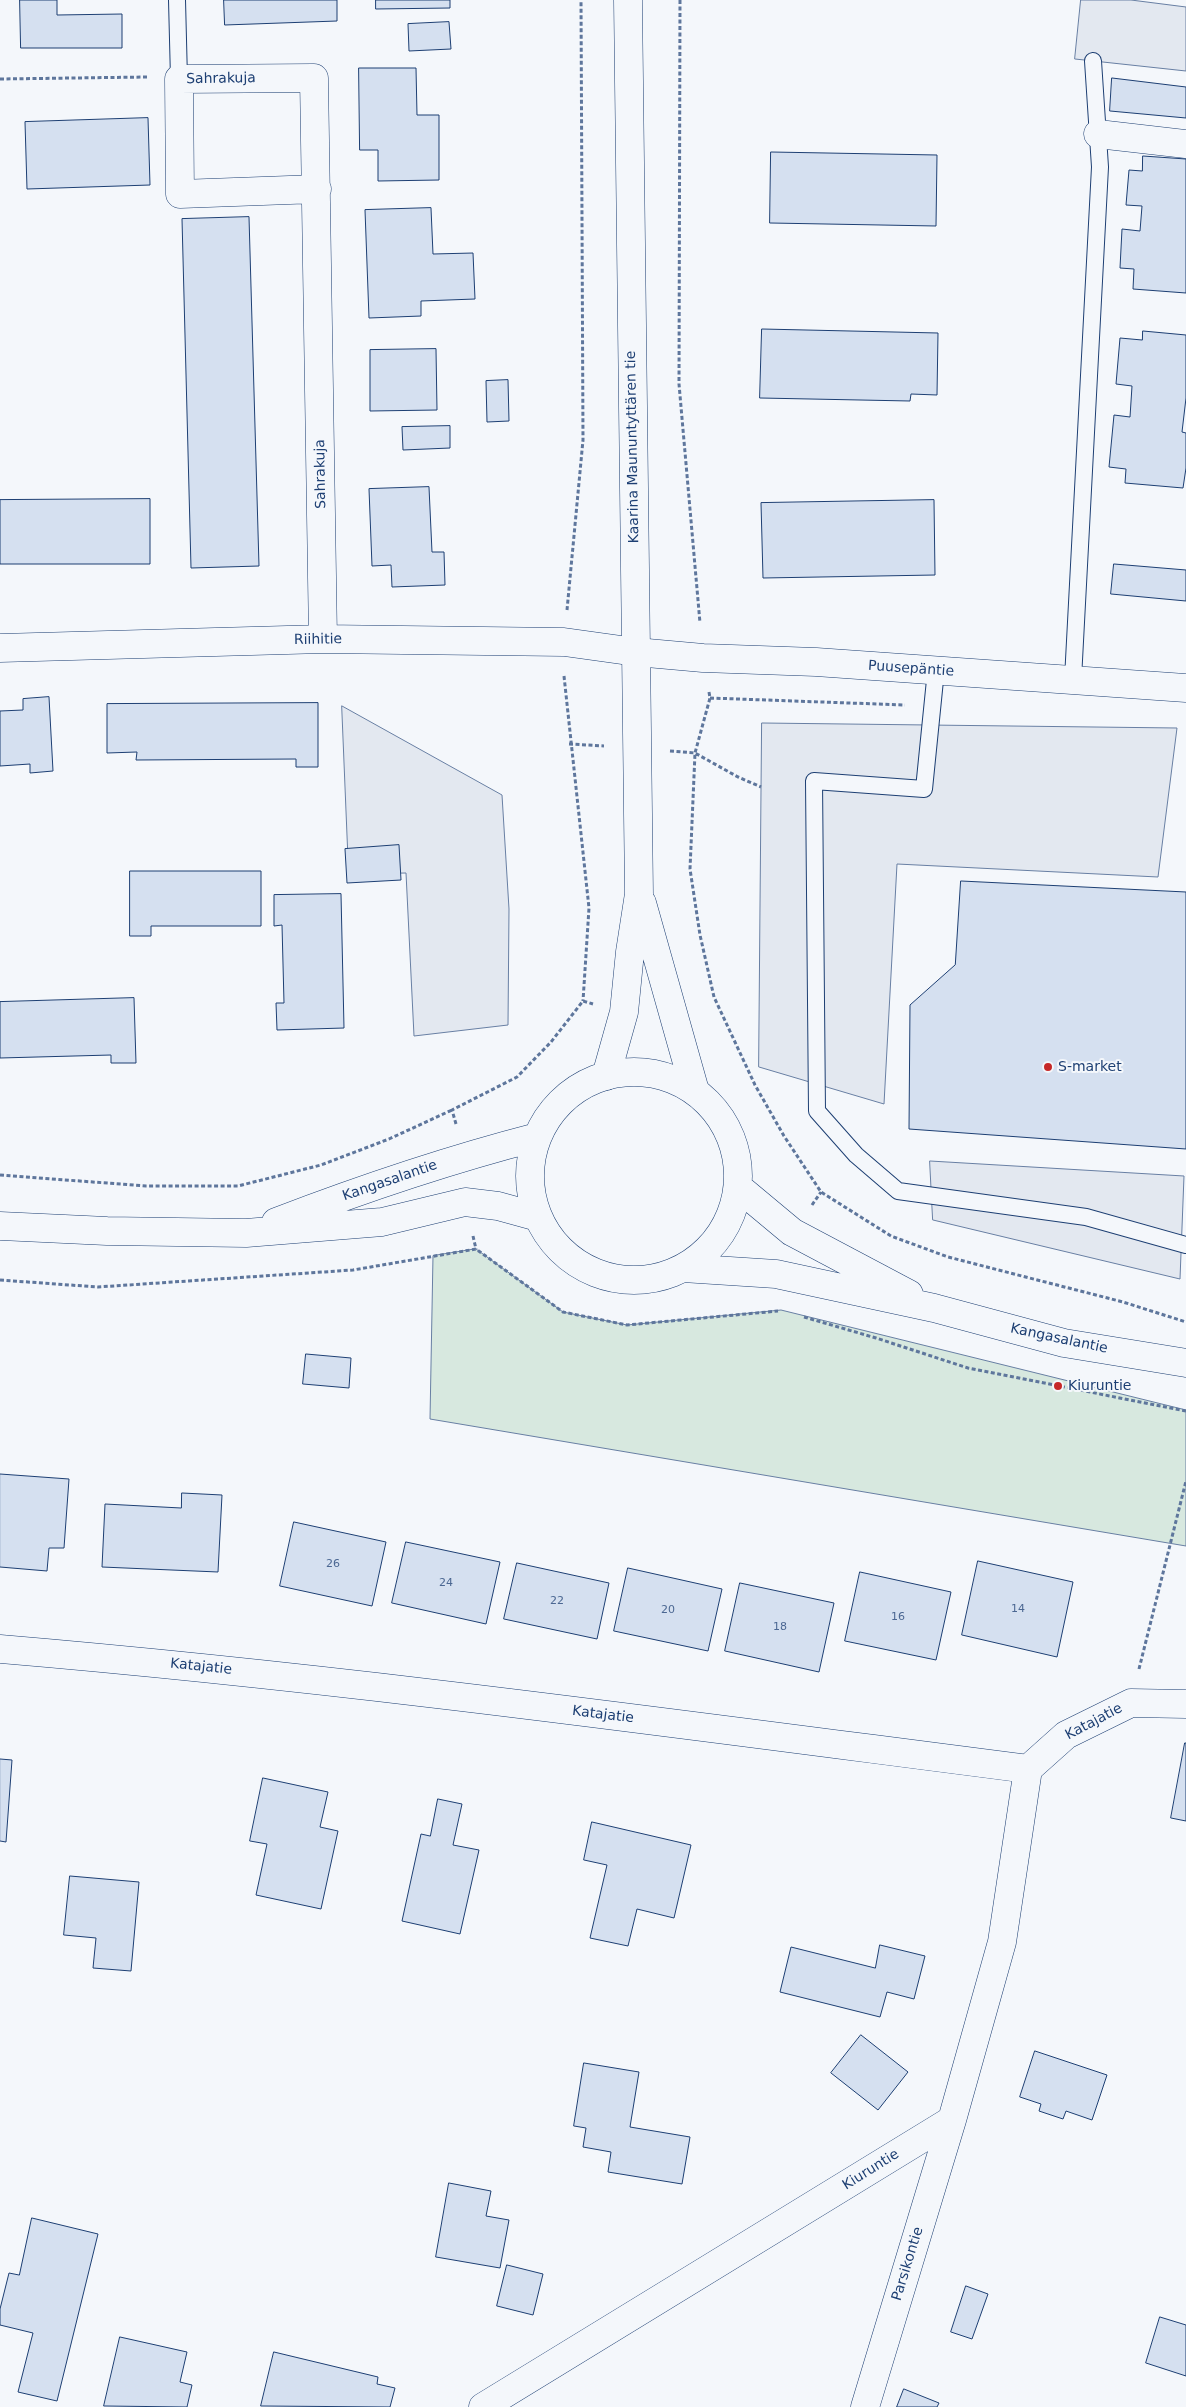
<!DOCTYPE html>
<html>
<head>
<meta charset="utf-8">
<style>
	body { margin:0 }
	canvas { display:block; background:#f4f7fb }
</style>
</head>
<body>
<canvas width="1186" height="2407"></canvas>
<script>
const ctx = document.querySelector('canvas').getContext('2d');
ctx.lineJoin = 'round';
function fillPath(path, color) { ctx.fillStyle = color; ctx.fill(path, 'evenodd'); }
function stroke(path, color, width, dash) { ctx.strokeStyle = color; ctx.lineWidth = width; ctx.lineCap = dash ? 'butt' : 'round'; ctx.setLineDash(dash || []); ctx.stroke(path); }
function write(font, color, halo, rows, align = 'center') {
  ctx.font = font + ' "DejaVu Sans",sans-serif'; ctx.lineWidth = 4; ctx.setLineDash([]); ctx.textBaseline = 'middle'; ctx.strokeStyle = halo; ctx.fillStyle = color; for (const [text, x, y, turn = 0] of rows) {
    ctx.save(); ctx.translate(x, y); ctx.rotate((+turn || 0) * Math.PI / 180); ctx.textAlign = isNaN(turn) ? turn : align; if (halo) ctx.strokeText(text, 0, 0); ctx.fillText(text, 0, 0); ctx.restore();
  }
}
const green = new Path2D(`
	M476 1249 563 1312 627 1325 781 1310 1186 1410V1546L430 1419 433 1256Z`);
fillPath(green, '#d7e8df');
stroke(green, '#687fa3', 1);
const parking = new Path2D(`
	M1081 0H1131L1186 7V71L1075 59Z
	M342 706 502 795 509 909 508 1025 414 1036 406 873 349 874Z
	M762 723 1177 728 1158 877 897 864 884 1104 759 1067Z
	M930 1161 1184 1176 1180 1279 933 1220Z`);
fillPath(parking, '#e3e8f0');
stroke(parking, '#687fa3', 1);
const building = new Path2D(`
	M20 0H57V15L122 14V48H21Z
	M224 0H337V21L225 25Z
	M376 0H450V8L376 9Z
	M449 22 451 49 409 51 408 24Z
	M359 68H416L417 115H439V180L378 181V150H360Z
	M1112 78 1186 87V118L1110 111Z
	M148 118 150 185 27 189 25 122Z
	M771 152 937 155 936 226 770 223Z
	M1143 156 1186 159V293L1133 289 1134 269 1120 268 1122 229 1140 231 1142 206 1126 205 1129 170 1142 171Z
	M431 208 433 254 473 253 475 299 421 301V316L369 318 365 210Z
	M249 217 259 566 191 568 182 219Z
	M762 329 938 333 937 395 911 394 910 401 760 398Z
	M1143 331 1186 335V398L1182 432 1186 433V468L1183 488 1125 483 1126 469 1109 467 1114 415 1130 417 1132 386 1116 384 1120 338 1142 340Z
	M436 349 437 410 370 411V350Z
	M508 380 509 421 487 422 486 381Z
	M450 426V448L403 450 402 427Z
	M429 487 432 552H444L445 585 392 587 391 565 372 566 369 489Z
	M150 499V564H0V500Z
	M934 500 935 575 763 578 761 503Z
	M1114 564 1186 570V601L1111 594Z
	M49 697 53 771 30 773V764L0 766V711L23 710V699Z
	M318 703V767H296V759L136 760 137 752 107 753V704Z
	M399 845 401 880 347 883 345 849Z
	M130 871H261V926H151V936H130Z
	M961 881 1186 892V1149L909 1129 910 1005 955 965Z
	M341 894 344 1028 277 1030 276 1003H284L282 925 274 926V895Z
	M134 998 136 1063H111V1055L0 1058V1002Z
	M306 1354 351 1358 349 1388 303 1384Z
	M0 1474 69 1479 64 1548H49L47 1571 0 1567Z
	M182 1493 222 1495 218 1572 102 1567 105 1504 181 1508Z
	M294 1522 386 1542 372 1606 280 1586Z
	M406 1542 500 1562 486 1624 392 1603Z
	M978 1561 1073 1582 1057 1657 962 1635Z
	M517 1563 609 1583 597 1639 504 1619Z
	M628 1568 722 1589 708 1651 614 1631Z
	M860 1572 951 1592 936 1660 845 1641Z
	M740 1583 834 1603 819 1672 725 1651Z
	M1185 1743H1186V1821L1171 1818Z
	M0 1759 12 1760 6 1842 0 1841Z
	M263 1778 328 1792 320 1827 338 1831 321 1909 256 1895 267 1844 250 1841Z
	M438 1799 462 1804 453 1845 479 1850 460 1934 402 1921 421 1834 430 1836Z
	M592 1822 691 1845 674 1918 637 1909 628 1946 590 1938 607 1865 584 1860Z
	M70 1876 139 1882 131 1971 93 1968 96 1938 64 1935Z
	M880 1945 925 1956 914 1999 887 1992 880 2017 780 1992 791 1947 875 1968Z
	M861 2035 908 2072 878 2110 831 2073Z
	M1035 2051 1107 2075 1092 2120 1066 2111 1063 2119 1039 2111 1041 2104 1020 2097Z
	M584 2063 639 2072 630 2127 690 2137 682 2184 608 2172 611 2152 583 2147 586 2128 574 2126Z
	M449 2183 491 2191 486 2216 509 2220 500 2268 436 2257Z
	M32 2218 98 2234 57 2401 18 2392 33 2333 0 2325V2309L9 2273 19 2275Z
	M507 2265 543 2274 533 2315 497 2306Z
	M966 2286 988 2294 972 2339 951 2332Z
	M1160 2317 1186 2325V2376L1146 2363Z
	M120 2337 187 2352 180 2382 192 2385 187 2407 104 2406Z
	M274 2352 378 2377 377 2384 395 2388 390 2407 261 2406Z
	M904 2389 939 2403 937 2407H897Z`);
fillPath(building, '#d5e0f0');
stroke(building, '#1d3f73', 1);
const service = new Path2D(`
	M177 0 179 79
	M936 670 924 789 814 781 817 1111 856 1155 898 1191 1086 1217 1186 1245
	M1073 679 1100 167 1093 61`);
const minor = new Path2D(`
	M1098 134 1186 144
	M317 189 180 194 179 79 314 78 323 639
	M0 648 323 639 564 642 636 652 703 658 816 662 1186 688
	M0 1649C344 1678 685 1725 1028 1769L1066 1735 1131 1703 1186 1704
	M483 2407 952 2120 1002 1942 1028 1769
	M865 2407 952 2120`);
const secondary = new Path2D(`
	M642 903 695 1091
	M606 1076 624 1012 630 952 639 894 628 0`);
const primary = new Path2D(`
	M530 1176a104 104 0 1 1 208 0a104 104 0 1 1-208 0Z
	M738 1187 792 1232 909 1294
	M276 1222C362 1189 448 1160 537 1137
	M0 1226 107 1231 246 1233 382 1222 465 1202 498 1206 538 1217
	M683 1268 776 1274 934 1308 1064 1343 1186 1363`);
stroke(service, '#1d3f73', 18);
stroke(minor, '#1d3f73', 29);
stroke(secondary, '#1d3f73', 29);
stroke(primary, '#1d3f73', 29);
stroke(new Path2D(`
	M680 0 679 384 700 623
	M0 79 147 77
	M567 610 583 440 581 0
	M564 676 589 908 583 1001
	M709 692 710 698 695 753 690 869 700 935 714 997 755 1085 784 1136 821 1192 891 1236 948 1257 1123 1302 1186 1322
	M710 698 905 705
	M569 744 604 746
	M670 751 695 753 738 777 761 787
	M456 1124 452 1110 517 1077 551 1042 583 1001 593 1004
	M0 1175 146 1186H238L321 1165 389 1139 452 1110
	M812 1205 821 1192
	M473 1236 476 1249
	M0 1280 98 1287 353 1270 476 1249 563 1312 627 1325 778 1311
	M804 1317 876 1338 968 1368 1186 1411
	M1139 1669 1186 1481`), '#5e769c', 3, [4, 2.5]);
stroke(service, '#f4f7fb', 16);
stroke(minor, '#f4f7fb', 28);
stroke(secondary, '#f4f7fb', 28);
stroke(primary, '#f4f7fb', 28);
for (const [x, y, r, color] of [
	[1048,1067,5,"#c62828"],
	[1058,1386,5,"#c62828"]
]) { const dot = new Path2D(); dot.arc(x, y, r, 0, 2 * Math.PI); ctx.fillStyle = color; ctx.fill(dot); stroke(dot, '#f4f7fb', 2); }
write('11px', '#4b6792', null, [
	["26",333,1564],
	["24",446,1583],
	["22",557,1601],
	["14",1018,1609],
	["20",668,1610],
	["16",898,1617],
	["18",780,1627]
]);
write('14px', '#1d3f73', '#f4f7fb', [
	["Sahrakuja",221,79,-1],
	["Kaarina Maununtyttären tie",633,447,-91],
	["Sahrakuja",321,474,-91],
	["Riihitie",318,640,-1],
	["Puusepäntie",911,669,4],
	["Kangasalantie",390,1181,-19],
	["Kangasalantie",1059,1339,12],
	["Katajatie",201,1667,6],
	["Katajatie",603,1715,7],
	["Katajatie",1094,1722,-28],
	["Kiuruntie",871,2170,-32],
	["Parsikontie",908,2264,-73]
]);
write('14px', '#1d3f73', '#f4f7fb', [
	["S-market",1058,1067],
	["Kiuruntie",1068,1386]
], 'left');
</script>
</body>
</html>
